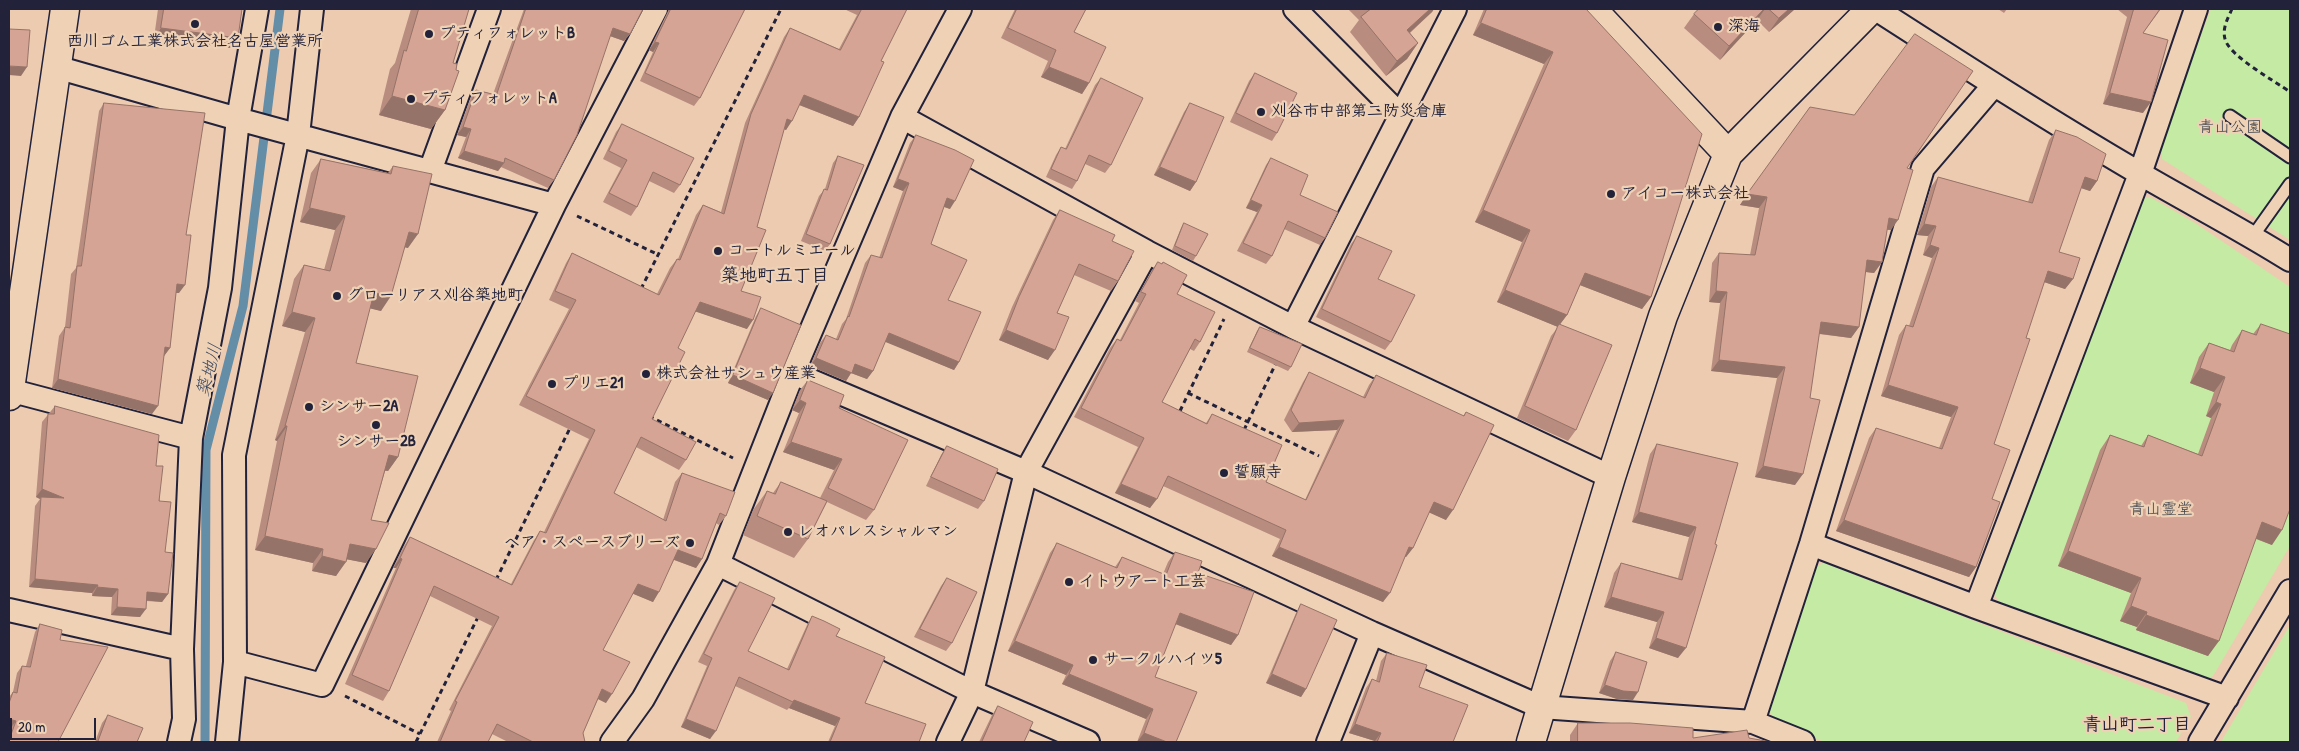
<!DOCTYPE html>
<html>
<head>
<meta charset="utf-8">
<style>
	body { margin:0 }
	#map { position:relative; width:2299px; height:751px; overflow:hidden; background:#edcbb1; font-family:"Patrick Hand",sans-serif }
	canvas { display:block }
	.frame { position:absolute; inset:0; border:10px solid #22223b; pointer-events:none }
	.scale { position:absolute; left:10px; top:718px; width:86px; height:22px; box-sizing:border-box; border:2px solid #22223b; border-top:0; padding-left:6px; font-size:15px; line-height:18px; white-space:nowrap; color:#22223b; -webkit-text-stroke:4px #efd2b6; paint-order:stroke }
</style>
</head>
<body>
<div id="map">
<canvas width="2299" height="751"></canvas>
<div class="frame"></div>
<div class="scale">20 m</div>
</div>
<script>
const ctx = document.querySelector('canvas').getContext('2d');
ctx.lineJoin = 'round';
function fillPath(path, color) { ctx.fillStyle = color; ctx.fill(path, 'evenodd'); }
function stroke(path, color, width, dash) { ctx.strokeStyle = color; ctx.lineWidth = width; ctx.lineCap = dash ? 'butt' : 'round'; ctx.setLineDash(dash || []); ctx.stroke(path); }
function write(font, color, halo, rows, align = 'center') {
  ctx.font = font + ' "Patrick Hand","Klee One",sans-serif'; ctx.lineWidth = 4.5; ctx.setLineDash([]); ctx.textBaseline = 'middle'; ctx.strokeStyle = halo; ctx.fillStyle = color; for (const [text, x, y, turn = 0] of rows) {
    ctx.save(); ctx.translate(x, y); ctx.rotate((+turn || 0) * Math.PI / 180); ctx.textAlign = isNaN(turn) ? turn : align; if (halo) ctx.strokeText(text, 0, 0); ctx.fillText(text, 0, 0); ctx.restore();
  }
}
fillPath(new Path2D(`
	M2211 9H2290V240L2162 159V138Z
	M2150 197 2195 223 2290 287V546L2213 676 2204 680 2001 605 1993 592 2139 200Z
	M1824 563 2186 703 2191 717 2176 742H1825L1775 723 1768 708 1813 568Z
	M2290 625V742H2221Z`), '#c4eaa4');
stroke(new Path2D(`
	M205 742 206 450 243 306 280 9`), '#648da8', 9);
const lane = new Path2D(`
	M2230 116 2290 157
	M2253 236 2290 184`);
const street = new Path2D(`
	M1295 9 1400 115
	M1876 9C1963 65 2050 121 2139 173 2190 203 2241 229 2290 260
	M56 67 238 119 257 9
	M902 117 1147 252 1293 327 1611 477
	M430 171 489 9
	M554 205 656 9
	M1293 327 1455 9
	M793 373 1026 472 1372 633 1541 707 1753 722 1803 742
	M9 390 191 438
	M1811 544 1976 607 2227 698
	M718 564 972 692 1088 742
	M1976 607 2140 174 2196 9
	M9 610 182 649
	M235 662 234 455 298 135 312 9
	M1753 722 1811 544 1923 168 1994 85
	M179 742 184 719 182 649 191 438 220 288 238 119 554 205 322 685 235 662 227 742
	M612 742 643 699 718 564 793 373 902 117 960 9
	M948 742 972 692 1026 472 1147 252
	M1328 742 1372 633
	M2200 742 2290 591`);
const secondary = new Path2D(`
	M1592 9 1728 154
	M9 396 65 9
	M1531 742 1611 477 1663 316 1728 154 1871 9`);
stroke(lane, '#22223b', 15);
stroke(street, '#22223b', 26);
stroke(secondary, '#22223b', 31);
stroke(new Path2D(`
	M2232 9C2228 18 2222 28 2225 39 2229 56 2275 81 2290 92
	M577 216 659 255
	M641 289 781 9
	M1188 393 1319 456
	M1180 411 1224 319
	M649 416 733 458
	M1244 430 1277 361
	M496 580 571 426
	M345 696 420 734
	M416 742 479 615`), '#22223b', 3, [5, 4]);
stroke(lane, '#efd2b6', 11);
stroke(street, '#efd2b6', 22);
stroke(secondary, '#efd2b6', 28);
fillPath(new Path2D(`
	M158 9H242L238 38 230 48 154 38Z
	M411 9H469L453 63 445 110 431 129 379 115 390 69 395 63Z
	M524 9H643L630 34 624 41 610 36 554 180 548 188 501 167 498 171 458 158 466 137 457 135 471 97 476 90 493 94Z
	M669 9H745L700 98 694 106 640 81 653 52 649 50Z
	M844 9H907L881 61 859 117 853 126 799 105 786 130 784 129 757 227 741 291 747 329 695 311 678 348 652 419 686 460 679 470 636 447 614 493 663 520 675 482 682 473 726 516 719 525 716 523 702 559 696 568 674 560 653 602 632 593 603 650 606 703 598 699 583 733 585 742H508L492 734 488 742H437L451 711 449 710 492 626 430 596 389 691 383 701 345 684 396 568H393L404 546 410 537 511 584 534 540 540 531 544 532 589 439 519 405 569 309 549 300 566 263 572 253 657 294 670 268 677 259H678L696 215 703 205 721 212 745 123 784 37 790 28 839 49 857 15Z
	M1015 9H1086L1074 32 1089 83 1082 94 1041 77 1048 61 1001 38Z
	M1348 9H1434L1432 12 1410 33 1418 43 1407 59 1386 76 1350 32 1359 20Z
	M1484 9H1586L1651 297 1642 309 1580 285 1567 315 1560 324 1576 430 1568 441 1517 418 1551 336 1558 327 1497 302 1522 242 1475 222 1544 64 1473 35Z
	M1699 9H1795L1769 32 1757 20 1720 60 1684 28 1694 14Z
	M1998 9H2007L2004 13Z
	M2117 9H2161L2143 33V113L2103 104 2127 17Z
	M1255 73 1277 133 1272 141 1230 122 1249 81Z
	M1101 78 1111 165 1105 173 1085 164 1077 181 1072 189 1046 177 1056 155 1061 147 1065 149 1095 85Z
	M104 103 186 235 179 293H176L170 348 164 356 152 414 52 388 59 336 65 327 71 274 76 268 99 111Z
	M1190 103 1196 182 1190 191 1154 175 1184 112Z
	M1810 107 1907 168 1891 230H1887L1882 262 1874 273 1865 272 1859 327 1851 338 1819 334 1795 485 1755 477 1777 378 1711 371 1720 303 1709 302 1712 263 1719 253 1750 255 1759 208 1740 205Z
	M622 124 680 185 674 193 649 181 637 207 631 216 603 202 621 168 603 159 616 132Z
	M2056 130 2097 181 2090 191 2081 188 2059 252 2073 279 2065 289 2044 282 2026 338 1994 444 1992 499 1976 567 1969 577 1836 531 1869 438 1876 428 1939 448 1951 417 1881 396 1899 335 1906 325 1909 326 1932 258 1923 255 1928 236 1917 235 1931 187 1938 177 2028 202 2049 140Z
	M916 135 950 209 944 207 931 244 948 300 959 362 954 370 885 341 873 371 867 379 851 373 846 381 810 366 820 343 826 335 836 339 842 324 846 319 865 263 871 255 879 258 903 191 893 187 910 143Z
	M838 156 830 244 825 251 801 241 819 196 825 189 833 163Z
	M1271 158 1300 195 1325 238 1320 245 1284 229 1272 256 1266 264 1237 251 1257 212 1246 208 1266 165Z
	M321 159 388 173 393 166 408 248 405 247 381 311 370 308 356 363 398 457 388 471H385L371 520 366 563 346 559 336 576 312 571 313 563 255 550 277 441 275 440 305 332 282 326 294 279 304 265 324 270 335 230 300 222 311 173Z
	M1060 210 1112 241 1118 281 1111 291 1074 275 1057 313 1048 360 999 340 1012 307 1053 220Z
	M1184 223 1196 256 1193 261 1172 250 1181 228Z
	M1357 236 1378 279 1391 342 1385 350 1316 317 1351 244Z
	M1158 262 1177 294 1200 342 1194 351 1190 349 1162 402 1206 423 1212 414 1266 482 1305 500 1337 430 1292 432 1284 420 1303 382 1309 372 1363 397 1369 385 1376 375 1463 416 1466 412 1446 520 1429 512 1413 548 1406 557H1405L1383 602 1272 556 1280 539 1163 486 1150 508 1115 493 1138 447 1074 417 1110 348 1117 339 1120 340 1139 303 1135 301 1151 272Z
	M761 308 768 400 728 383 756 316Z
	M2261 324 2272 545 2256 539 2208 656 2136 630 2137 627 2120 621 2131 593 2058 566 2100 450 2110 435 2141 446 2148 435 2198 454 2211 418 2206 416 2214 392 2190 383 2199 357 2209 343 2230 350 2232 345 2242 330 2253 334Z
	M1260 327 1291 367 1288 371 1247 352 1257 331Z
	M808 380 839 408 874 510 866 520 827 502 808 539 794 558 743 535 753 510 767 491 773 493 781 482 820 498 834 470 783 452 799 413 792 410 800 390Z
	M55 406 156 466 165 552 168 594 162 602 146 601 140 617 111 615 112 597 92 596V593L29 587 35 506 40 499 36 497 42 422Z
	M1657 444 1738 463 1678 658 1649 648 1657 622 1604 607 1614 573 1621 563 1678 578 1689 537 1632 522 1650 454Z
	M947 446 984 501 978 509 926 486 941 455Z
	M1057 543 1115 567 1122 557 1163 574 1168 562 1175 552 1198 573 1238 635 1231 645 1175 624 1155 677 1176 742H1137L1146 719 1062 684 1066 675 1008 651 1050 553Z
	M947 578 952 643 946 651 914 637 941 586Z
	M740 582 748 651 787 669 807 625 812 616 836 636 865 703 919 742H828L835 726 789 708 787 710 735 686 710 739 681 727 707 666 698 662 734 590Z
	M1301 604 1306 689 1301 697 1266 683 1296 613Z
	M40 624 62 630 9 742V733L10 729 9 728V697L13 692 17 673 22 666H26L35 632Z
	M1616 652 1633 700 1617 699 1599 693 1610 661Z
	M1387 653 1419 687 1453 742H1374L1375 741 1349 733 1366 688 1372 679 1376 681 1381 661Z
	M998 706 1024 742H979L992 715Z
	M108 715 137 742H95L102 723Z
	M1578 723 1693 738H1749L1771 742H1570V735Z`), '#b88d7f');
fillPath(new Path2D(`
	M1430 9H1434L1432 12 1396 45 1407 30Z
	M1764 9H1765L1757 20 1720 60 1729 46Z
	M1789 9H1795L1769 32 1779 18Z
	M1481 23 1553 52 1544 64 1473 35Z
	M161 28 238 38 230 48 154 38Z
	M613 28 630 34 624 41 607 35Z
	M655 42 659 43 653 52 649 50Z
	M1418 43 1407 59 1386 76 1397 61Z
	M9 66 27 67 21 76 9 75Z
	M1049 67 1089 83 1082 94 1041 77Z
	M2110 93 2151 102 2143 113 2103 104Z
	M804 95 859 117 853 126 797 104Z
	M392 96 445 110 431 129 379 115Z
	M787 119 792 121 786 130 781 128Z
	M463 127 471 129 466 137 457 135Z
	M464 151 504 163 498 171 458 158Z
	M1160 167 1196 182 1190 191 1154 175Z
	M2085 177 2097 181 2090 191 2078 187Z
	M898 179 909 183 903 191 893 187Z
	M1747 194 1767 197 1759 208 1740 205Z
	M947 198 955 201 950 209 942 206Z
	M1251 200 1262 205 1257 212 1246 208Z
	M310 208 345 216 335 230 300 222Z
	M1483 210 1530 230 1522 242 1475 222Z
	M1889 218 1898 220 1891 230 1881 229Z
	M1924 224 1936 226 1928 236 1917 235Z
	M409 232 418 234 408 248 399 246Z
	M1930 245 1939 248 1932 258 1923 255Z
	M1867 260 1882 262 1874 273 1859 271Z
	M2048 271 2073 279 2065 289 2041 281Z
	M1585 273 1651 297 1642 309 1577 284Z
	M177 284 185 285 179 293H172Z
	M1505 290 1567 315 1558 327 1559 324 1558 327 1497 302Z
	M1716 291 1727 292 1720 303 1709 302Z
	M374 293 391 296 381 311 364 307Z
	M700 302 753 320 747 329 694 311Z
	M292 312 315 318 305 332 282 326Z
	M1821 322 1859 327 1851 338 1814 333Z
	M1006 330 1055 350 1048 360 999 340Z
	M889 333 959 362 954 370 883 341Z
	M165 347 170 348 164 356Z
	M816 358 855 364 873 371 867 379 851 373 846 381 810 366Z
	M1719 360 1785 367 1777 378 1711 371Z
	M2200 368 2225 377 2214 392 2190 383Z
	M733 375 773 393 768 400 728 383Z
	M58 379 158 406 152 414 52 388Z
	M1888 385 1958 407 1951 417 1881 396Z
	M800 400 806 403 799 413 792 410Z
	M2216 402 2221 404 2211 418 2206 416Z
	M1344 420 1337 430 1292 432 1299 423Z
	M285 426H287L277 441 275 440Z
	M791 442 842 459 834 470 783 452Z
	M389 455 398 457 388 471 379 469Z
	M1763 466 1803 474 1795 485 1755 477Z
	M1121 484 1157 499 1150 508 1115 493Z
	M42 489 64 498 41 497 40 499 36 497Z
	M1434 502 1453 510 1446 520 1428 512Z
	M1639 512 1696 527 1689 537 1632 522Z
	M1844 520 1976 567 1969 577 1836 531Z
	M2262 522 2282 530 2272 545 2252 537Z
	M265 536 323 549 313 563 255 550Z
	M350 544 376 549 366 563 340 558Z
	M1279 547 1390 593 1383 602 1272 556Z
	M1409 547 1413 548 1406 557 1403 556Z
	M678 550 702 559 696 568 672 559Z
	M2068 551 2141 578 2131 593 2058 566Z
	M322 556 346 562 336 576 312 571Z
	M400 558 402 559 396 568H393Z
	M35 579 98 585 92 593 29 587Z
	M638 584 659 592 653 602 631 593Z
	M97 587 118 589 112 597 92 596Z
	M147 592 168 594 162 602 142 600Z
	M1611 597 1664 612 1657 622 1604 607Z
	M2131 606 2147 612 2137 627 2120 621Z
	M117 607 146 609 140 617 111 615Z
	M1180 613 1238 635 1231 645 1173 623Z
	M2146 615 2219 641 2208 656 2136 630Z
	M1656 638 1686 648 1678 658 1649 648Z
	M1015 641 1073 665 1066 675 1008 651Z
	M1069 674 1153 709 1146 719 1062 684Z
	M1272 674 1306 689 1301 697 1266 683Z
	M1605 685 1638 692 1633 700 1617 699 1599 693Z
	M602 689 612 694 606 703 596 698Z
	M794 700 840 718 835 726 789 708Z
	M9 719 16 721 10 729 9 728Z
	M686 719 716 731 710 739 681 727Z
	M1355 724 1381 733 1375 741 1349 733Z
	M1144 733 1167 742H1137Z`), '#967368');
const building = new Path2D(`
	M164 9H242L238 38 161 28Z
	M419 9H469L453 63 457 64 456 70 459 71 445 110 392 96 404 50 406 51Z
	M526 9H643L630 34 613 28 577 135 554 180 505 158 504 163 464 151 471 129 463 127 476 90 496 95Z
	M671 9H745L700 98 645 73 659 43 655 42Z
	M862 9H907L881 61 884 62 859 117 804 95 792 121 787 119 757 227 766 230 741 291 761 297 753 320 700 302 678 348 685 352 652 419 696 442 686 460 641 437 614 493 666 521 682 473 735 492 726 516 720 513 702 559 678 550 659 592 638 584 603 650 630 662 612 694 602 689 583 733 585 742H533L497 724 488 742H440L457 702 455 701 499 617 434 586 389 691 352 675 402 559 400 558 410 537 512 585 540 531 546 533 595 430 526 396 576 300 555 291 572 253 659 295 677 259 680 260 703 205 724 214 751 114 790 28 840 50Z
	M1017 9H1086L1074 32 1106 47 1089 83 1049 67 1056 50 1008 28Z
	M1371 9H1430L1407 30 1418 43 1397 61 1361 17Z
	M1487 9H1586L1702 134 1651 297 1585 273 1567 315 1505 290 1530 230 1483 210 1553 52 1481 23Z
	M1699 9H1764L1729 46 1694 14Z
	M1769 9H1789L1779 18Z
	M2134 9H2160L2143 33 2168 40 2151 102 2110 93Z
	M9 29 30 30 27 67 9 66Z
	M1915 34 1973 71 1907 168 1913 170 1898 220 1889 218 1882 262 1867 260 1859 327 1821 322 1810 398 1820 400 1803 474 1763 466 1785 367 1719 360 1727 292 1716 291 1719 253 1755 255 1767 197 1747 194 1810 107 1854 115Z
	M1255 73 1297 93 1277 133 1236 113Z
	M1101 78 1143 98 1111 165 1089 155 1077 181 1051 169 1061 147 1066 149Z
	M104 103 205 113 186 235H191L185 285 177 284 170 348 165 347 158 406 58 379 65 327 70 328 77 266H81Z
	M1190 103 1224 117 1196 182 1160 167Z
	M622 124 694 158 680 185 653 172 637 207 609 193 627 160 609 151Z
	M2056 130 2077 137 2106 154 2097 181 2085 177 2059 252 2080 258 2073 279 2048 271 2026 338 2030 339 1994 444 2010 450 1992 499 2000 502 1976 567 1844 520 1876 428 1942 449 1958 407 1888 385 1906 325 1913 327 1939 248 1930 245 1936 226 1924 224 1938 177 2032 203Z
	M916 135 955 150 974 160 955 201 947 198 931 244 967 260 948 300 981 312 959 362 889 333 873 371 855 364 852 373 816 358 826 335 838 340 848 316 849 317 871 255 882 258 909 183 898 179Z
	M838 156 864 165 830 244 806 234 824 189 827 190Z
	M1271 158 1308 175 1300 195 1338 212 1325 238 1288 221 1272 256 1243 243 1262 205 1251 200Z
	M321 159 391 174 393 166 432 174 418 234 409 232 391 296 374 293 356 363 418 376 398 457 389 455 371 520 389 523 376 549 350 544 346 562 322 556 323 549 265 536 287 426H285L315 318 292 312 304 265 330 271 345 216 310 208Z
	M1060 210 1115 235 1112 241 1134 251 1118 281 1079 264 1057 313 1069 317 1055 350 1006 330 1019 297Z
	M1184 223 1208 234 1196 256 1175 246Z
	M1357 236 1392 251 1378 279 1415 295 1391 342 1322 309Z
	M1158 262 1162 264 1163 262 1187 275 1177 294 1215 312 1200 342 1195 339 1162 402 1207 424 1212 414 1282 445 1266 482 1306 500 1344 420 1299 423 1291 410 1309 372 1365 398 1376 375 1464 416 1466 412 1494 425 1453 510 1434 502 1413 548 1409 547 1390 593 1279 547 1286 530 1168 476 1157 499 1121 484 1144 438 1081 408 1117 339 1121 341 1146 294 1141 292Z
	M761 308 801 325 773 393 733 375Z
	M1559 324 1612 345 1576 430 1525 406Z
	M2261 324 2290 334V509L2282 530 2262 522 2219 641 2146 615 2147 612 2131 606 2141 578 2068 551 2110 435 2144 447 2148 435 2202 456 2221 404 2216 402 2225 377 2200 368 2209 343 2234 352 2242 330 2256 335Z
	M1260 327 1302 344 1291 367 1250 348Z
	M808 380 844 395 839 408 908 440 874 510 828 488 842 459 791 442 806 403 800 400Z
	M55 406 159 435 156 466H163L159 501 171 502 165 552 173 553 168 594 147 592 146 609 117 607 118 589 97 587 98 585 35 579 41 497 64 498 42 489 48 414H54Z
	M1657 444 1738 463 1715 544 1717 545 1686 648 1656 638 1664 612 1611 597 1621 563 1682 580 1696 527 1639 512Z
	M947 446 998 469 984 501 931 477Z
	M781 482 827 501 808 539 757 516 767 491 775 494Z
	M1057 543 1117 568 1122 557 1166 575 1175 552 1202 561 1198 573 1254 592 1238 635 1180 613 1155 677 1197 692 1176 742H1167L1144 733 1153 709 1069 674 1073 665 1015 641Z
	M947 578 977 592 952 643 920 629Z
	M740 582 775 598 748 651 789 670 812 616 824 621 840 629 836 636 885 657 865 703 926 724 919 742H830L840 718 794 700 793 702 739 677 716 731 686 719 712 658 704 654Z
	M1301 604 1337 620 1306 689 1272 674Z
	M40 624 62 630 60 640 108 647 58 742H9V740L16 721 9 719V703L13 692 17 693 22 666 30 667Z
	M1616 652 1647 662 1638 692 1623 691 1605 685Z
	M1387 653 1427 665 1419 687 1468 705 1453 742H1377L1381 733 1355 724 1372 679 1379 682Z
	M998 706 1033 722 1024 742H982Z
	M108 715 143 728 137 742H98Z
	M1578 723H1630L1693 728V738L1747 730 1749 738 1771 742H1578Z`);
fillPath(building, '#d6a494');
stroke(building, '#967368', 1);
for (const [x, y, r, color] of [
	[195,24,5,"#22223b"],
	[1718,27,5,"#22223b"],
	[429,34,5,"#22223b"],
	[411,99,5,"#22223b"],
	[1261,112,5,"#22223b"],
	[1611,194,5,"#22223b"],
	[718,251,5,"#22223b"],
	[337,296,5,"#22223b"],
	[646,374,5,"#22223b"],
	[552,384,5,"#22223b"],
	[309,407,5,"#22223b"],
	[376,425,5,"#22223b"],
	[1224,473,5,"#22223b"],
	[788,532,5,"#22223b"],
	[690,543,5,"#22223b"],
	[1069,582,5,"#22223b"],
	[1093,660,5,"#22223b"]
]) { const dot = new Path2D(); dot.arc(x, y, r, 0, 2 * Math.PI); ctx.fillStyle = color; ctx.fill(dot); stroke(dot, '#efd2b6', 2); }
write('bold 16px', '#22223b', '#efd2b6', [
	["深海",1728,27],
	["プティフォレットB",439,34],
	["西川ゴム工業株式会社名古屋営業所",195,42,"center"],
	["プティフォレットA",421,99],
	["刈谷市中部第二防災倉庫",1271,112],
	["アイコー株式会社",1621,194],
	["コートルミエール",728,251],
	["グローリアス刈谷築地町",347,296],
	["株式会社サシュウ産業",656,374],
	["プリエ21",562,384],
	["シンサー2A",319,407],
	["シンサー2B",376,442,"center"],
	["誓願寺",1234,473],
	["レオパレスシャルマン",798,532],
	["ヘア・スペースブリーズ",680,543,"right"],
	["イトウアート工芸",1079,582],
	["サークルハイツ5",1103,660]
], 'left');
write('16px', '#3a404b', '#efd2b6', [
	["青山公園",2230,128],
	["青山霊堂",2161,510]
]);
write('bold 18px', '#22223b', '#efd2b6', [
	["築地町五丁目",775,276],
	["青山町二丁目",2137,725]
]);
write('italic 18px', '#38465f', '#efd2b6', [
	["築地川",210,370,-76]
]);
</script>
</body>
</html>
